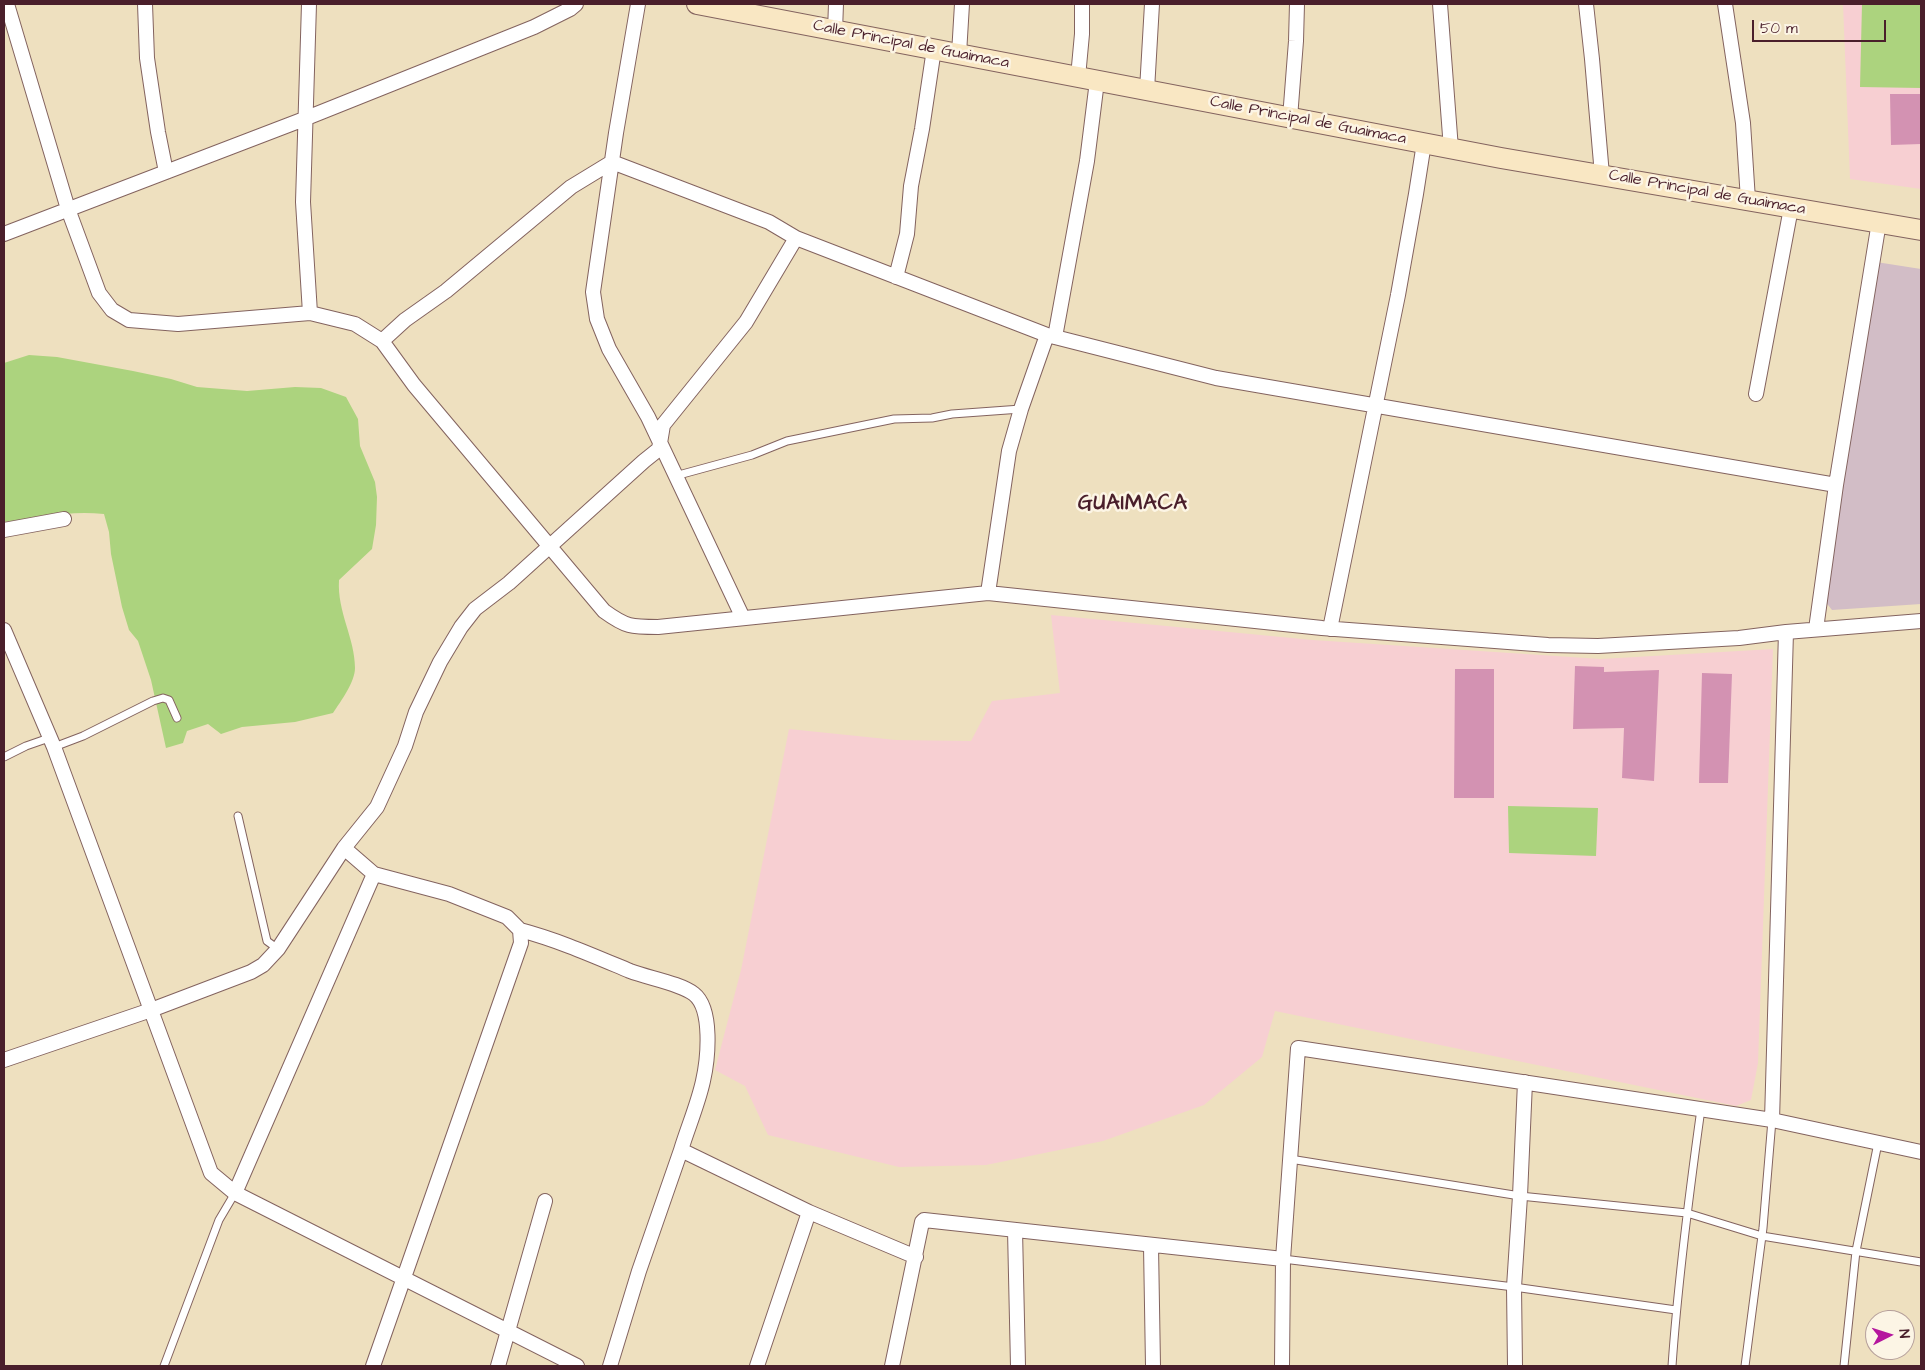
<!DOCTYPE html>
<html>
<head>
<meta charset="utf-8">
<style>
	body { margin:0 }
	#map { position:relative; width:1925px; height:1370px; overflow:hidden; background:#eee0bf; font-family:"Architects Daughter",sans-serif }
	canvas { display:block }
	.frame { position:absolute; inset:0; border:5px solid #4a1f2b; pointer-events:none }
	.north { position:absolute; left:1865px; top:1310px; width:50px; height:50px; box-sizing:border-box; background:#fcf5e5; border:1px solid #b59f9b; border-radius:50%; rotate:85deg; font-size:14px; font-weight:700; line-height:20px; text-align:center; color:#4a1f2b }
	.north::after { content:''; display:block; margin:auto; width:18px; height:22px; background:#b5179e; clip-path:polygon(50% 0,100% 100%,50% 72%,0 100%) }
	.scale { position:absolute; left:1752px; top:20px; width:134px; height:22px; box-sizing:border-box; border:2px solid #4a1f2b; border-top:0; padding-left:6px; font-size:15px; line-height:18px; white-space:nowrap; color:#4a1f2b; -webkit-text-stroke:4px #fcf5e5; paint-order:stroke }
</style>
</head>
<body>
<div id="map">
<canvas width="1925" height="1370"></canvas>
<div class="frame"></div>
<div class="north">N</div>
<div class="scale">50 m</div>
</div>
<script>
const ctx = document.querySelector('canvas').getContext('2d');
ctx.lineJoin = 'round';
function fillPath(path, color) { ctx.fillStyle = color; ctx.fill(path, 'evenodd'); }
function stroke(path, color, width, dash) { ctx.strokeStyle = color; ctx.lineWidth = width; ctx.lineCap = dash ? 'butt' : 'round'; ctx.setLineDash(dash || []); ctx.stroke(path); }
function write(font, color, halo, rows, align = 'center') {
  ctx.font = font + ' "Architects Daughter",sans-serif'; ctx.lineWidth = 5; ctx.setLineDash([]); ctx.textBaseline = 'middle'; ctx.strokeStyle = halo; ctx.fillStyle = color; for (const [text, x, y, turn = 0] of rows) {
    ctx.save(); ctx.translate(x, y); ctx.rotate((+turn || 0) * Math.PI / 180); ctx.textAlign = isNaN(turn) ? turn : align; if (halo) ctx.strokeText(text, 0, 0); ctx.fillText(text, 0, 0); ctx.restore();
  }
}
fillPath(new Path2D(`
	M1843 4H1921V189L1850 179Z
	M1051 615 1313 640 1601 659 1773 649 1758 1063 1751 1100 1736 1106 1275 1011 1262 1057 1204 1105 1103 1141 986 1165 899 1167 768 1135 745 1086 715 1070 741 970 789 729 896 740 971 741 992 701 1060 693Z`), '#f7cfd2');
fillPath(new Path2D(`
	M1876 262 1921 269V604L1832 610 1824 600Z`), '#d2bdc6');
fillPath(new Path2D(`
	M1862 4H1921V88L1860 87Z
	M29 355 57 357 133 371 171 379 197 387 247 391 295 387 321 388 346 397 358 419 360 446 375 482 377 497 376 525 372 549 339 580C337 612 355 638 355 668 355 682 341 701 333 713L295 722 242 727 221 734 208 724 187 731 183 743 166 748 151 680 138 641 129 630 122 607 111 554 109 532 104 514C69 510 39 518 4 522V363Z
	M1508 806 1598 808 1596 856 1509 853Z`), '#acd37e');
fillPath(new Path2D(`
	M1890 94H1921V144L1891 145Z
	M1575 666 1604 667V672L1659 670 1654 781 1622 778 1624 728 1573 729Z
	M1455 669H1494V798H1454Z
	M1702 673 1732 674 1728 783H1699Z`), '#d392b2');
const lane = new Path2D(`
	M675 476 752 455 787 441 894 419 932 418 952 414 1021 409
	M54 747 83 736 153 701 163 698 169 700 177 718
	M4 757 26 746 49 738
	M238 816 267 941 278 949
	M1290 1159 1520 1196 1687 1213 1762 1236 1921 1262
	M1283 1259 1514 1287 1676 1310
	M164 1366 219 1220 235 1193
	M1672 1366C1678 1280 1689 1195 1701 1109
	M1745 1366 1763 1228 1772 1120
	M1844 1366 1856 1251 1878 1143`);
const street = new Path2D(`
	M7 4 68 209 99 293 112 310 129 320 178 324 310 313 355 324 382 341 414 385 604 611C626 627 631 627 658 627L988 593 1322 628 1548 645 1598 646 1739 638 1786 632 1921 621
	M145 4 147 58 158 132 166 172
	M309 4 303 202 310 313
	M638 4 616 133 593 292 597 319 609 349 648 417 743 618
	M1440 4 1451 149
	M1586 4 1592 59 1602 175
	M1725 4 1743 123 1748 200
	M835 31 836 4
	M959 54 962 4
	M1078 77 1082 34V4
	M1147 90 1152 4
	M1290 118 1296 41 1297 4
	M4 234 299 121 534 27 570 9 576 4
	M896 277 907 234 911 186 922 129 934 49
	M1055 337 1087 161 1097 81
	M382 341 405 320 446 291 571 187 612 162 769 222 796 238 1047 335 1216 378 1836 485
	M1756 394 1791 208
	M4 530 64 519
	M988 593 1009 451 1021 409 1047 335
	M1330 629 1398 295 1416 194 1424 143
	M1816 629 1836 485 1879 222
	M4 630 54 747 211 1173 235 1193 577 1366
	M344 848 374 874 449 894 507 917 520 930 521 943 373 1366
	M520 930C558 940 594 956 630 971 648 978 680 983 694 994 713 1009 708 1059 703 1081 698 1104 688 1127 681 1150
	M4 1060 151 1010 251 972 263 965 278 949 344 848 377 807 405 746 416 712 440 662 461 627 475 609 509 583 644 461 659 449 663 425 746 322 796 238
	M1772 1120 1786 632
	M235 1193 374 874
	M1015 1230 1018 1366
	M1151 1246 1153 1366
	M498 1366 545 1201
	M610 1366 639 1271 681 1150 809 1212 916 1257
	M757 1366 809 1212
	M892 1366 922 1222 924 1220 1283 1259
	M1282 1366 1283 1259 1298 1048 1772 1120 1921 1152
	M1515 1366 1514 1287 1520 1196 1525 1082`);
const secondary = new Path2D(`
	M697 4 1501 158 1921 230`);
stroke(lane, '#83635f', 9);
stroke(street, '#83635f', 16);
stroke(secondary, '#83635f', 22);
stroke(lane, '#fff', 7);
stroke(street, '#fff', 14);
stroke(secondary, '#f9e7c3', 20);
write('16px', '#4a1f2b', '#fcf5e5', [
	["Calle Principal de Guaimaca",911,45,11],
	["Calle Principal de Guaimaca",1308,121,11],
	["Calle Principal de Guaimaca",1707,193,10]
]);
ctx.letterSpacing = '1px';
write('bold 21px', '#4a1f2b', '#fcf5e5', [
	["GUAIMACA",1133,505]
]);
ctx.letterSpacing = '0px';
</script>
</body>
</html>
